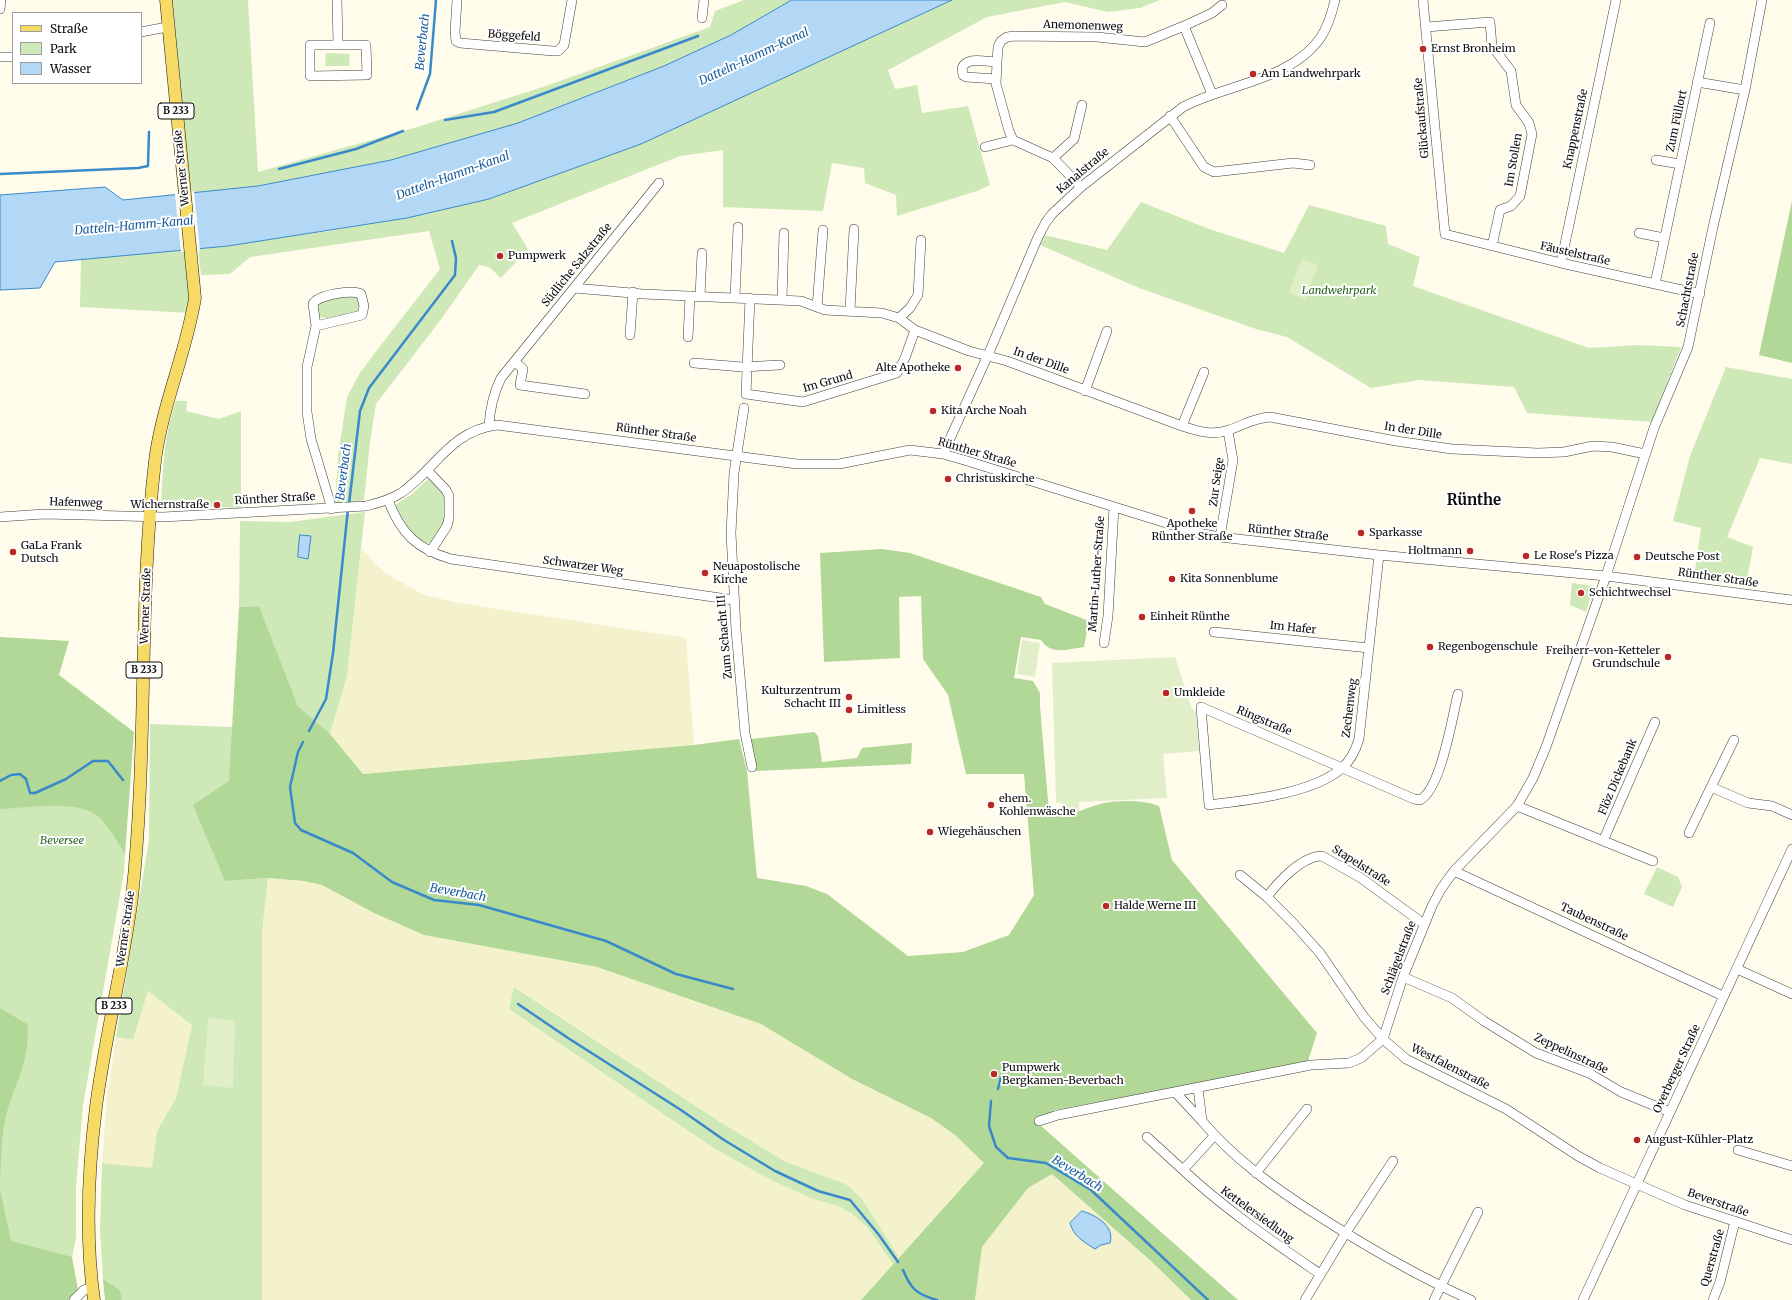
<!DOCTYPE html>
<html>
<head>
<meta charset="utf-8">
<style>
	body { margin:0 }
	#map { position:relative; width:1792px; height:1300px; overflow:hidden; background:#fffcec; font-family:Merriweather,serif }
	canvas { display:block }
	.legend { position:absolute; left:12px; top:12px; width:130px; height:72px; box-sizing:border-box; background:#fff; border:1px solid #9e9e9e; margin:0; padding:5px 7px; list-style:none; font-size:12px; color:#0c0c0c }
	.legend li { display:flex; align-items:center; gap:8px; height:20px }
	.legend b { width:20px; border:1px solid #9e9e9e }
</style>
</head>
<body>
<div id="map">
<canvas width="1792" height="1300"></canvas>
<ul class="legend">
<li><b style="height:5px;background:#f6da65"></b>Straße</li>
<li><b style="height:11px;background:#cee8b7"></b>Park</li>
<li><b style="height:11px;background:#b2d8f5"></b>Wasser</li>
</ul>
</div>
<script>
const ctx = document.querySelector('canvas').getContext('2d');
ctx.lineJoin = 'round';
function fillPath(path, color) { ctx.fillStyle = color; ctx.fill(path, 'evenodd'); }
function stroke(path, color, width, dash) { ctx.strokeStyle = color; ctx.lineWidth = width; ctx.lineCap = dash ? 'butt' : 'round'; ctx.setLineDash(dash || []); ctx.stroke(path); }
function write(font, color, halo, rows, align = 'center') {
  ctx.font = font + ' Merriweather,serif'; ctx.lineWidth = 4; ctx.setLineDash([]); ctx.textBaseline = 'middle'; ctx.strokeStyle = halo; ctx.fillStyle = color; for (const [text, x, y, turn = 0] of rows) {
    ctx.save(); ctx.translate(x, y); ctx.rotate((+turn || 0) * Math.PI / 180); ctx.textAlign = isNaN(turn) ? turn : align; if (halo) ctx.strokeText(text, 0, 0); ctx.fillText(text, 0, 0); ctx.restore();
  }
}
fillPath(new Path2D(`
	M361 548 374 563 387 574 424 595 459 603 686 638 694 745 363 774 330 734 347 676Z
	M268 878 304 881 322 885 374 913 424 935 597 967 761 1024 852 1079 931 1118 955 1135 984 1163 899 1257 862 1199 846 1184 786 1162 720 1122 515 987 509 1009 715 1149 769 1179 813 1199 838 1206 852 1214 867 1227 893 1264 861 1300H262V933Z
	M148 991 192 1024 176 1098 157 1131 152 1169 102 1163 107 1096 116 1037 133 1040Z
	M1052 1174 1152 1262 1191 1300H975L982 1247 1028 1188Z`), '#f4f2cd');
fillPath(new Path2D(`
	M171 0H248L258 172 417 127 546 86 710 27 715 11 744 0H792L731 35 664 66 518 123 391 160 258 186 179 195Z
	M951 0H1160L1140 8 1108 12 1065 2 987 17 888 70 895 89 917 85 922 113 968 106 990 185 977 191 897 216 896 195 865 183 864 168 832 163 823 211 723 207V150L680 156 512 223 528 249 501 278 489 267 479 265 442 318 376 404 370 442 364 500 335 505 338 456 347 397 360 373 374 354 440 269 429 231 250 257 230 274 201 275 198 249 323 232 407 218 489 199 641 144Z
	M326 53 350 54 349 66H325Z
	M1141 202 1209 229 1284 253 1309 205 1386 226 1388 244 1420 257 1413 286 1589 348 1638 345 1681 347 1652 422 1527 413 1514 387 1419 380 1371 388 1287 337 1256 329 1139 288 1040 245 1045 235 1107 250Z
	M187 249 191 313 80 307 81 259Z
	M352 295 359 298 360 302 358 311 327 318 319 317 317 305 321 301Z
	M1726 367 1792 379V464L1760 458 1727 537 1753 547 1746 586 1694 578 1701 528 1673 521 1690 456Z
	M176 401H187L186 411 219 419 241 411V508L161 504C163 469 164 434 176 401Z
	M429 478 444 494 446 523 433 542 425 543C410 532 403 522 395 505L412 494Z
	M365 512 347 676 330 734 298 706 259 606 239 607 240 521 290 522Z
	M1572 583 1594 586 1586 612 1570 605Z
	M0 674 68 716 125 854 124 872 83 1105 76 1186V1237L64 1300H0Z
	M150 724 233 727 225 881 268 878 262 933V1300H122L120 1290 103 1279 100 1230 102 1163 152 1168 157 1131 176 1098 192 1025 148 991 133 1040 116 1037 149 840Z
	M1657 867 1678 877 1682 887 1673 907 1644 894Z
	M514 987 720 1122 786 1162 846 1184 862 1199 899 1257 893 1264 867 1227 852 1214 838 1206 813 1199 769 1179 715 1149 509 1009Z`), '#cee8b7');
fillPath(new Path2D(`
	M1792 201V363L1759 355Z
	M882 549 910 553 1041 597 1045 604 1089 621 1084 647C1067 649 1052 656 1041 640L1021 637 1014 678 1033 681 1040 693V706L1049 813C1072 818 1083 808 1104 803 1118 800 1145 800 1159 806L1172 860 1317 1033 1307 1064 1054 1110 1040 1125 1238 1300H1191L1152 1262 1052 1174 1028 1188 982 1247 975 1300H861L984 1163 955 1135 931 1118 852 1079 761 1024 597 967 424 935 374 913 322 885 304 881 268 878 225 881 193 805 229 781 239 607 259 606 298 706 330 734 363 774 694 745 739 739 747 771 757 878 806 886 827 894 908 956 963 952 1009 935 1034 895 1024 774H966L948 695 923 659 921 596 899 597 900 658 824 662 820 553Z
	M0 637 69 641 59 675 134 732 125 854C118 842 106 821 95 814 73 800 26 808 0 809Z
	M814 732 818 736 822 762 857 758 862 748 912 743 911 764 755 771 751 739Z
	M0 1008 27 1024C32 1061 10 1091 4 1125 1 1144 1 1164 0 1183Z
	M0 1189 11 1241 72 1257 80 1300H0Z
	M103 1279 120 1290 122 1300H105Z`), '#b1d896');
fillPath(new Path2D(`
	M1302 259 1318 265 1305 299 1289 293Z
	M1022 640 1040 643 1035 677 1017 674Z
	M1175 657 1191 707 1196 713 1199 751 1163 754 1167 798 1079 802V811L1065 813 1063 803H1056L1052 663Z
	M208 1018 235 1020 233 1088 203 1085Z`), '#e0efc8');
const water = new Path2D(`
	M792 0H952L641 144 489 199 407 218 228 246 55 262 40 288 0 290V195L105 187 123 200 258 186 391 160 518 123 664 66 731 35Z
	M300 535 311 536 308 559 298 557Z
	M1082 1211C1096 1215 1115 1226 1110 1243L1101 1245 1095 1249C1084 1242 1073 1236 1070 1223Z`);
fillPath(water, '#b2d8f5');
stroke(water, '#3a89cb', 1);
fillPath(new Path2D(`
	M194 191 200 251 181 252 175 194Z`), '#fffcec');
stroke(new Path2D(`
	M417 109 430 74 436 0
	M445 120 494 112 698 36
	M279 169 356 149 403 131
	M0 174 138 168 148 166 149 132
	M349 504 360 411 369 388 455 275 456 258 452 241
	M309 731 326 699 333 653 348 509
	M303 742 298 752 290 787 295 823 301 830 353 853 392 882 434 900 479 905 606 941 676 974 733 989
	M0 781 11 775 20 774 26 779 30 793H35L66 779 93 761H108L123 780
	M518 1004 568 1038 681 1110 724 1140 775 1171 818 1191 850 1200 879 1235 898 1262
	M998 1089 1001 1077
	M991 1101 989 1126 996 1147 1008 1158 1046 1163 1091 1190 1208 1300
	M903 1270C911 1289 916 1294 937 1300`), '#3a89cb', 2.5);
const minor = new Path2D(`
	M337 0 338 45
	M457 0 455 32 456 41 460 43 553 51H558L564 45 572 0
	M1423 0 1445 234 1561 263 1700 294
	M0 9 1 0
	M702 18 704 0
	M1426 27 1490 22 1492 46 1511 71 1516 105 1529 123 1532 134 1520 196 1511 206 1500 210 1492 246
	M141 32 167 27
	M310 45H366L367 75 310 76Z
	M0 57H13
	M996 79 966 77 963 75 962 68C967 56 986 62 997 62
	M1697 82 1745 90
	M1212 94 1184 26 1212 13 1222 5
	M1170 116 1204 167 1214 172 1293 163 1310 165
	M985 147 1013 140
	M1053 158 1074 139 1082 105
	M1656 160 1680 164
	M1081 187 1053 158 1013 140 1009 131 996 84 997 62 998 47 1001 41 1007 37 1014 36 1097 37 1145 42 1184 26
	M1639 233 1664 238
	M1561 263 1616 0
	M1655 284 1710 23
	M574 288 643 294 801 301 825 310 882 313 899 318 915 330 969 351 1007 361 1182 426C1197 431 1213 436 1229 430 1244 425 1253 418 1270 417L1396 441 1452 449 1538 453 1564 452 1593 446 1612 447 1645 454
	M700 296 702 253
	M735 297 738 227
	M750 298 746 394 803 402 897 373 905 358 915 330
	M782 300 784 233
	M817 307 823 230
	M850 311 854 229
	M899 318 910 308 918 295 921 240
	M316 326 362 315 364 306 361 294C353 289 317 295 313 304L316 326 307 367V412L311 439 332 509
	M630 335 633 292
	M688 337 690 296
	M515 362 523 369 520 385 585 394
	M694 363 742 367 780 365
	M1085 391 1107 331
	M744 408 734 473 731 533 736 630 745 733 752 767
	M489 426C490 408 493 394 501 378L659 183
	M1182 426 1204 372
	M943 454 988 355 1038 237 1046 222 1052 214 1081 187 1183 107C1226 84 1291 81 1321 37 1328 26 1332 13 1335 0
	M427 470 446 490 449 496V518L447 526 430 552
	M388 500C401 534 417 549 451 559L734 600
	M0 517 44 514 163 517 366 506C379 503 390 500 401 493 436 469 450 431 497 425L797 464H839L910 450 943 454 964 460 1198 533 1220 537 1379 555 1606 576 1792 600
	M1220 537 1233 460 1228 431
	M1379 555 1359 739C1356 749 1350 761 1342 768 1313 794 1247 800 1209 805L1201 707 1414 799 1420 800C1441 789 1452 718 1458 694
	M1214 632 1369 648
	M1104 643 1108 616 1114 507
	M1734 740 1711 787 1748 803 1772 806 1792 815
	M1517 806 1653 861
	M1689 833 1711 787
	M1603 841 1655 722
	M1454 871 1723 996
	M1240 875 1267 897 1294 924 1320 953 1364 1017 1383 1039 1406 1059 1506 1109 1578 1156 1600 1168 1685 1205 1792 1240
	M1267 897C1278 882 1302 856 1322 856L1361 878 1424 924
	M1737 969 1792 994
	M1403 977 1452 998 1484 1021 1536 1053 1589 1073 1621 1092 1670 1112
	M1175 1092 1202 1121 1198 1088
	M1039 1121 1058 1115 1311 1065 1349 1063 1361 1058 1383 1039 1403 977 1432 906 1441 889 1454 871 1517 806 1533 778 1546 747 1606 576 1654 428 1688 347 1713 227 1745 90 1762 0
	M1202 1121C1234 1159 1276 1189 1317 1215 1367 1247 1417 1276 1471 1300
	M1214 1136 1183 1170C1226 1210 1272 1241 1320 1274
	M1147 1137 1183 1170
	M1738 1150 1792 1166
	M1256 1173 1307 1109
	M74 1300 84 1290 92 1287
	M1305 1300 1345 1234 1393 1161
	M1434 1300 1478 1212
	M1583 1300 1792 849
	M1713 1300 1720 1282 1735 1221`);
const major = new Path2D(`
	M94 1300C85 1236 88 1171 96 1107 105 1037 123 968 132 897 148 752 138 606 155 461 162 405 186 354 195 298L166 0`);
stroke(minor, '#3f3f3f', 10);
stroke(major, '#1d1d1d', 13);
stroke(minor, '#fff', 9);
stroke(major, '#f6da65', 12);
for (const [x, y, r, color] of [
	[1423,49,4,"#b92827"],
	[1253,74,4,"#b92827"],
	[500,256,4,"#b92827"],
	[958,368,4,"#b92827"],
	[933,411,4,"#b92827"],
	[948,479,4,"#b92827"],
	[217,505,4,"#b92827"],
	[1192,511,4,"#b92827"],
	[1361,533,4,"#b92827"],
	[1470,551,4,"#b92827"],
	[13,552,4,"#b92827"],
	[1526,556,4,"#b92827"],
	[1637,557,4,"#b92827"],
	[705,573,4,"#b92827"],
	[1172,579,4,"#b92827"],
	[1581,593,4,"#b92827"],
	[1142,617,4,"#b92827"],
	[1430,647,4,"#b92827"],
	[1668,657,4,"#b92827"],
	[1166,693,4,"#b92827"],
	[849,697,4,"#b92827"],
	[849,710,4,"#b92827"],
	[991,805,4,"#b92827"],
	[930,832,4,"#b92827"],
	[1106,906,4,"#b92827"],
	[994,1074,4,"#b92827"],
	[1637,1140,4,"#b92827"]
]) { const dot = new Path2D(); dot.arc(x, y, r, 0, 2 * Math.PI); ctx.fillStyle = color; ctx.fill(dot); stroke(dot, '#fff', 1.5); }
for (const [x, y, w] of [
	[176,111,36],
	[144,670,36],
	[114,1006,36]
]) { const box = new Path2D(); box.roundRect(x - w / 2, y - 8, w, 16, 3); ctx.fillStyle = '#fff'; ctx.fill(box); stroke(box, '#0c0c0c', 1); }
write('bold 10px', '#0c0c0c', null, [
	["B 233",176,111],
	["B 233",144,670],
	["B 233",114,1006]
]);
write('11px', '#0c0c0c', '#fff', [
	["Anemonenweg",1083,26,2],
	["Böggefeld",514,36,4],
	["Glückaufstraße",1422,118,-95],
	["Zum Füllort",1677,121,-78],
	["Knappenstraße",1576,129,-78],
	["Im Stollen",1514,160,-80],
	["Werner Straße",182,168,-96],
	["Kanalstraße",1083,171,-40],
	["Fäustelstraße",1575,254,13],
	["Südliche Salzstraße",577,265,-51],
	["Schachtstraße",1688,290,-79],
	["In der Dille",1041,361,20],
	["Im Grund",828,382,-16],
	["In der Dille",1413,431,9],
	["Rünther Straße",656,433,8],
	["Rünther Straße",977,453,16],
	["Zur Seige",1217,482,-82],
	["Rünther Straße",275,499,-3],
	["Hafenweg",76,503,2],
	["Rünther Straße",1288,533,6],
	["Schwarzer Weg",583,566,8],
	["Martin-Luther-Straße",1097,574,-86],
	["Rünther Straße",1718,578,8],
	["Werner Straße",146,606,-88],
	["Im Hafer",1293,628,6],
	["Zum Schacht III",725,637,-95],
	["Zechenweg",1350,708,-83],
	["Ringstraße",1264,721,23],
	["Flöz Dickebank",1618,777,-67],
	["Stapelstraße",1361,866,32],
	["Taubenstraße",1594,922,25],
	["Werner Straße",126,929,-82],
	["Schlägelstraße",1399,958,-69],
	["Zeppelinstraße",1571,1054,25],
	["Westfalenstraße",1450,1067,27],
	["Overberger Straße",1677,1069,-65],
	["Beverstraße",1718,1203,19],
	["Kettelersiedlung",1257,1215,36],
	["Querstraße",1713,1258,-74]
]);
write('11px', '#0c0c0c', '#fff', [
	["Ernst Bronheim",1431,49],
	["Am Landwehrpark",1261,74],
	["Pumpwerk",508,256],
	["Alte Apotheke",950,368,"right"],
	["Kita Arche Noah",941,411],
	["Christuskirche",956,479],
	["Wichernstraße",209,505,"right"],
	["Apotheke",1192,524,"center"],
	["Rünther Straße",1192,537,"center"],
	["Sparkasse",1369,533],
	["GaLa Frank",21,546],
	["Dutsch",21,559],
	["Holtmann",1462,551,"right"],
	["Le Rose's Pizza",1534,556],
	["Deutsche Post",1645,557],
	["Neuapostolische",713,567],
	["Kirche",713,580],
	["Kita Sonnenblume",1180,579],
	["Schichtwechsel",1589,593],
	["Einheit Rünthe",1150,617],
	["Regenbogenschule",1438,647],
	["Freiherr-von-Ketteler",1660,651,"right"],
	["Grundschule",1660,664,"right"],
	["Kulturzentrum",841,691,"right"],
	["Schacht III",841,704,"right"],
	["Umkleide",1174,693],
	["Limitless",857,710],
	["ehem.",999,799],
	["Kohlenwäsche",999,812],
	["Wiegehäuschen",938,832],
	["Halde Werne III",1114,906],
	["Pumpwerk",1002,1068],
	["Bergkamen-Beverbach",1002,1081],
	["August-Kühler-Platz",1645,1140]
], 'left');
write('italic 11px', '#29621e', '#fff', [
	["Landwehrpark",1339,291],
	["Beversee",62,841]
]);
write('italic 12px', '#185b9b', '#fff', [
	["Beverbach",423,42,-84],
	["Datteln-Hamm-Kanal",754,57,-25],
	["Datteln-Hamm-Kanal",453,176,-20],
	["Datteln-Hamm-Kanal",134,226,-5],
	["Beverbach",344,472,-83],
	["Beverbach",458,893,10],
	["Beverbach",1077,1174,32]
]);
write('bold 15px', '#0c0c0c', '#fff', [
	["Rünthe",1474,501]
]);
</script>
</body>
</html>
